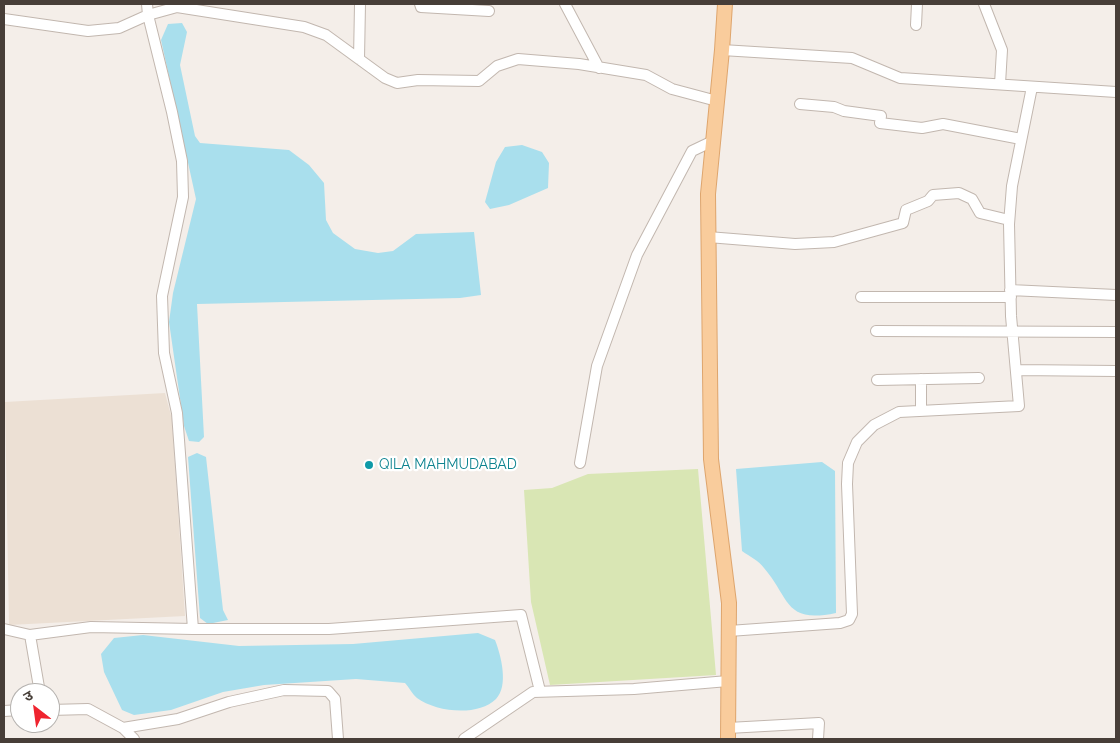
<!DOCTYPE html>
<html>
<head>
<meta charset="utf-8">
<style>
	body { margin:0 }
	#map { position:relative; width:1120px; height:743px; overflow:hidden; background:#f4eee9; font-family:Raleway,"Noto Sans Devanagari",sans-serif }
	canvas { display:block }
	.frame { position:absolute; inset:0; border:5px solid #473e38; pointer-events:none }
	.north { position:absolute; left:10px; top:683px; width:50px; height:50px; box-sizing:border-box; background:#fff; border:1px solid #b5b2af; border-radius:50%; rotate:330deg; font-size:14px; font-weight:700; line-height:20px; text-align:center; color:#473e38 }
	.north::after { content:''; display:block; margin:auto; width:18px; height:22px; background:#ef242f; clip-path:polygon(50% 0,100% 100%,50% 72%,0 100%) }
</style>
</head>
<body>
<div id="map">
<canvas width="1120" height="743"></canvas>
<div class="frame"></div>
<div class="north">उ</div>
</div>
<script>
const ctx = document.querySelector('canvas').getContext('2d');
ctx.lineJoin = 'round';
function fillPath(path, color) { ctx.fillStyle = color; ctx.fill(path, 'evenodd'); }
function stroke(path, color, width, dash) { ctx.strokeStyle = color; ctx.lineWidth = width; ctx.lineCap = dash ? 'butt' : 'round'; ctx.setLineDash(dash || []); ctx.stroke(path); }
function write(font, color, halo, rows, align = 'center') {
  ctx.font = font + ' Raleway,sans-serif'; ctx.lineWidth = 4.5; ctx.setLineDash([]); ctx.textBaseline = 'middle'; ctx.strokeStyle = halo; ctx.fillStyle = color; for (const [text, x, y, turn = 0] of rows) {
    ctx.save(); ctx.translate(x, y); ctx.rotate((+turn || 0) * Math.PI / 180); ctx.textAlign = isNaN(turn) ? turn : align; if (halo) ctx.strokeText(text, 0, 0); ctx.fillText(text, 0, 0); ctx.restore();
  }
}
fillPath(new Path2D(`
	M165 393 172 419 185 616 9 625 5 402Z`), '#ece0d4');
fillPath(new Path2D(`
	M698 469 716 675 550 685 531 602 524 490 552 488 588 474Z`), '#d9e6b4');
fillPath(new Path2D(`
	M182 23 187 32 180 65 195 136 200 143 289 150 309 165 324 183 326 220 333 233 355 249 378 253 393 251 416 234 474 232 481 295 460 298 197 304 204 437 199 442 189 441 184 426 169 322 173 293 196 199 161 40 168 24Z
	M522 145 542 152 549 163 548 188 509 205 490 209 485 202 496 162 505 147Z
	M197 453 206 457 223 610 228 620 208 624 200 618 188 457Z
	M822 462 835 471 836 613C784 624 790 598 764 568 759 561 749 556 742 551L736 469Z
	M478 633 495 640C501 655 509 686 496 699 478 717 436 712 417 698 412 694 409 687 405 683L356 679 264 685 223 692 171 710 134 715 122 710 104 672 101 654 114 638 143 635 239 646 353 644Z`), '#a9dfed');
const minor = new Path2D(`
	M147 4 148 15 172 112 182 161 183 197 162 296 164 353 177 413 193 629
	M420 4 421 7 489 11
	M565 4 599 68
	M984 4 1002 50 1000 84
	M4 19 88 31 119 28 148 15 177 7 304 27 326 35 385 78 397 83 418 80 479 81 497 66 518 59 579 64 646 75 672 89 717 101
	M916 25 917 4
	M722 50 852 58 900 78 1116 92
	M359 59 360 4
	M800 104 834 107 844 111 881 116 880 123 922 128 943 124 1021 139
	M708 237 795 244 834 242 903 223 906 210 928 201 933 195 959 193 972 199 980 213 1009 220
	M1010 290 1116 295
	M861 297H1011
	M876 331 1116 332
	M1016 370 1116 371
	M921 379V411
	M877 380 979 378
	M580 463 597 366 637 255 692 151 713 141
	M4 629 30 635 91 627 193 629H329L521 615 540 691
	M729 631 840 623 849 620 852 614 847 484 848 463 857 442 874 425 899 412 1019 406 1011 316 1009 224 1012 186 1032 87
	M30 635 40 693
	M50 710 88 709 123 728 134 739
	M4 711 20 710
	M123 728 178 719 229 702 284 690 328 691 335 699 338 739
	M728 728 819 723 818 739
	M464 739 533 692 634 689 728 681`);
const major = new Path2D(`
	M725 4 722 50 708 194 711 459 729 603 728 739`);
stroke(minor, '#c2b7af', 12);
stroke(major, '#dea56d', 16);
stroke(minor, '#fff', 10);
stroke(major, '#f9cc9c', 14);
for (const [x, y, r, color] of [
	[369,465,5,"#0f9aa8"]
]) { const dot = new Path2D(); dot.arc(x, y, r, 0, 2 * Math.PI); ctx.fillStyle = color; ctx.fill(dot); stroke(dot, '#fff', 2); }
write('14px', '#0d838f', '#fff', [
	["QILA MAHMUDABAD",379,465]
], 'left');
</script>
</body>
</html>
